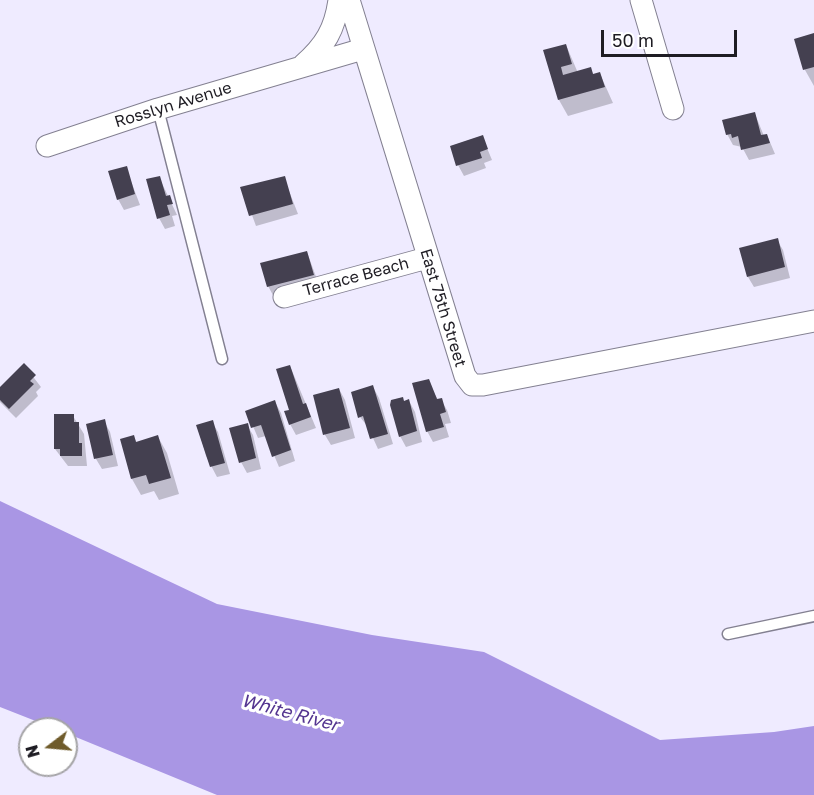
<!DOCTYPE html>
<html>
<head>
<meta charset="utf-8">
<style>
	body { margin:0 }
	#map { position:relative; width:814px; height:795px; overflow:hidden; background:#efebff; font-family:"Golos Text",sans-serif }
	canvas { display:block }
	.north { position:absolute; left:18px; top:717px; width:60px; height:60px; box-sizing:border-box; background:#fff; border:2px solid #a5a4a7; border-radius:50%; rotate:254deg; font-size:16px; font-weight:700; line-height:24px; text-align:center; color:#1e1c23 }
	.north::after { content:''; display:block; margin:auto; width:21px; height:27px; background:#6f5b2a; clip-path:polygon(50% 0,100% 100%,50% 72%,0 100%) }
	.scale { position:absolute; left:601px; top:30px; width:136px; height:27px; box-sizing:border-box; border:3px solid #1e1c23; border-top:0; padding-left:8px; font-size:18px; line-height:21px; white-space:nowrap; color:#1e1c23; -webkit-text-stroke:4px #fff; paint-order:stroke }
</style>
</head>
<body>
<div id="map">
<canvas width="814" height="795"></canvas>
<div class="north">N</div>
<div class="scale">50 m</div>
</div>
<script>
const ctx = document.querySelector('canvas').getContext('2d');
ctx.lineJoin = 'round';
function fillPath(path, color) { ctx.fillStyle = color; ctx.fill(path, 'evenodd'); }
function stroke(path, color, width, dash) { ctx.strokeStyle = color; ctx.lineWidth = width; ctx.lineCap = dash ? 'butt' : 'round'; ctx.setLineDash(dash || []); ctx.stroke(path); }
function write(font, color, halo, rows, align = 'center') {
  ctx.font = font + ' "Golos Text",sans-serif'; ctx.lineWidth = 6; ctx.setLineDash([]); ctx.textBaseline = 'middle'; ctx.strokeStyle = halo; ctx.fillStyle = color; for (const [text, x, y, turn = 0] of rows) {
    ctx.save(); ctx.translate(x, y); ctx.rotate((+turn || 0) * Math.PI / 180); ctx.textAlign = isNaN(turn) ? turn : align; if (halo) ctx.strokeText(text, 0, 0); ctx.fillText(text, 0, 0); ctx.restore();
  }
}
fillPath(new Path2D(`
	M0 501 217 604 372 635 484 652 660 740 774 732 814 726V795H217L66 733V729H56L0 707Z`), '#a996e4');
fillPath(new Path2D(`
	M814 35V86L805 70 796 40Z
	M566 45 578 73 591 69 594 76 600 74 613 103 568 116 559 100 545 51Z
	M755 114 764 136 767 135 775 154 749 160 742 147 733 145 727 134Z
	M482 136 492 160 484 163 486 168 464 176 458 165Z
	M126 168 140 205 124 210 118 199Z
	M159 177 177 215 172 216 175 226 165 229 159 218Z
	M284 178 298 214 256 226 242 188Z
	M777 240 783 250 790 278 754 287 748 277Z
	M307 252 319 285 274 297 268 286Z
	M24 365 41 387 36 392 38 396 16 418 0 402V389Z
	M290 366 316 428 296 435 290 424Z
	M428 381 438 400H441L447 410 451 423 445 424 449 437 433 442 427 431Z
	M373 387 379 398 393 444 378 449 368 427 360 417Z
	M339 389 345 400 355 438 331 445 325 435 314 396Z
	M409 401 415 412 422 442 406 447 400 436 404 402Z
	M275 402 281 413 295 461 279 467 266 436 258 438 247 412Z
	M73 416 84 434 87 466H68L55 449Z
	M104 421 110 432 118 466 102 469 96 459 88 425Z
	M212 422 218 432 230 474 217 477 206 456 198 426Z
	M247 425 253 435 261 469 247 473 241 462Z
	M134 437 137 443 158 437 167 453 179 494 159 500 154 491 141 495 132 479 121 440Z`), '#0003');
fillPath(new Path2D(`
	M814 33V67L803 70 794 39Z
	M566 44 572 64 561 67 563 75 591 67 593 74 600 72 605 87 558 100 543 50Z
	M755 112 761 135 767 134 770 143 741 150 738 136 732 138 731 134 726 135 722 120Z
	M483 135 488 149 480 152 482 158 456 166 450 146Z
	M127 166 135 194 117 200 108 171Z
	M160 176 166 196 170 195 173 204 167 205 170 215 157 219 146 179Z
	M285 176 293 204 249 216 240 187Z
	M778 238 785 267 747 277 739 248Z
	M307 251 314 275 267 287 260 263Z
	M24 363 36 375 30 381 34 384 9 409 0 400V387Z
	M290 365 303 404 306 403 311 417 289 425 284 411 289 410 276 369Z
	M429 379 437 399 442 398 446 412 440 414 444 427 426 432 412 383Z
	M373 385 388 434 370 439 363 416 358 418 351 392Z
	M339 388 350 428 323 435 313 395Z
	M403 397 404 401 409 399 417 431 399 437 390 405 391 400Z
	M275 400 291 450 272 457 261 425 251 428 245 411Z
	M54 414H74V422H79V443H82V456H60V449H54Z
	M105 419 113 455 94 459 86 424Z
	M213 420 225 463 210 467 196 425Z
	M248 423 256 458 239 463 229 428Z
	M134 435 136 442 158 435 171 478 149 484 146 475 131 479 120 439Z`), '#444050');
const lane = new Path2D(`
	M158 109 222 359
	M728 634 814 616`);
const street = new Path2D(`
	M349 0 465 376 472 385H483L814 321
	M641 0 673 109
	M303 65C325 46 335 29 339 0
	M47 146 158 109 363 49
	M284 297 427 258`);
stroke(lane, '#838091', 13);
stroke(street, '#838091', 23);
stroke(lane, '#fff', 10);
stroke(street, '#fff', 21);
write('16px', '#1e1c23', '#fff', [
	["Rosslyn Avenue",173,105,-17],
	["Terrace Beach",356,277,-15],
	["East 75th Street",443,308,73]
]);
write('italic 18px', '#543590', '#fff', [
	["White River",290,713,15]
]);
</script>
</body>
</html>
